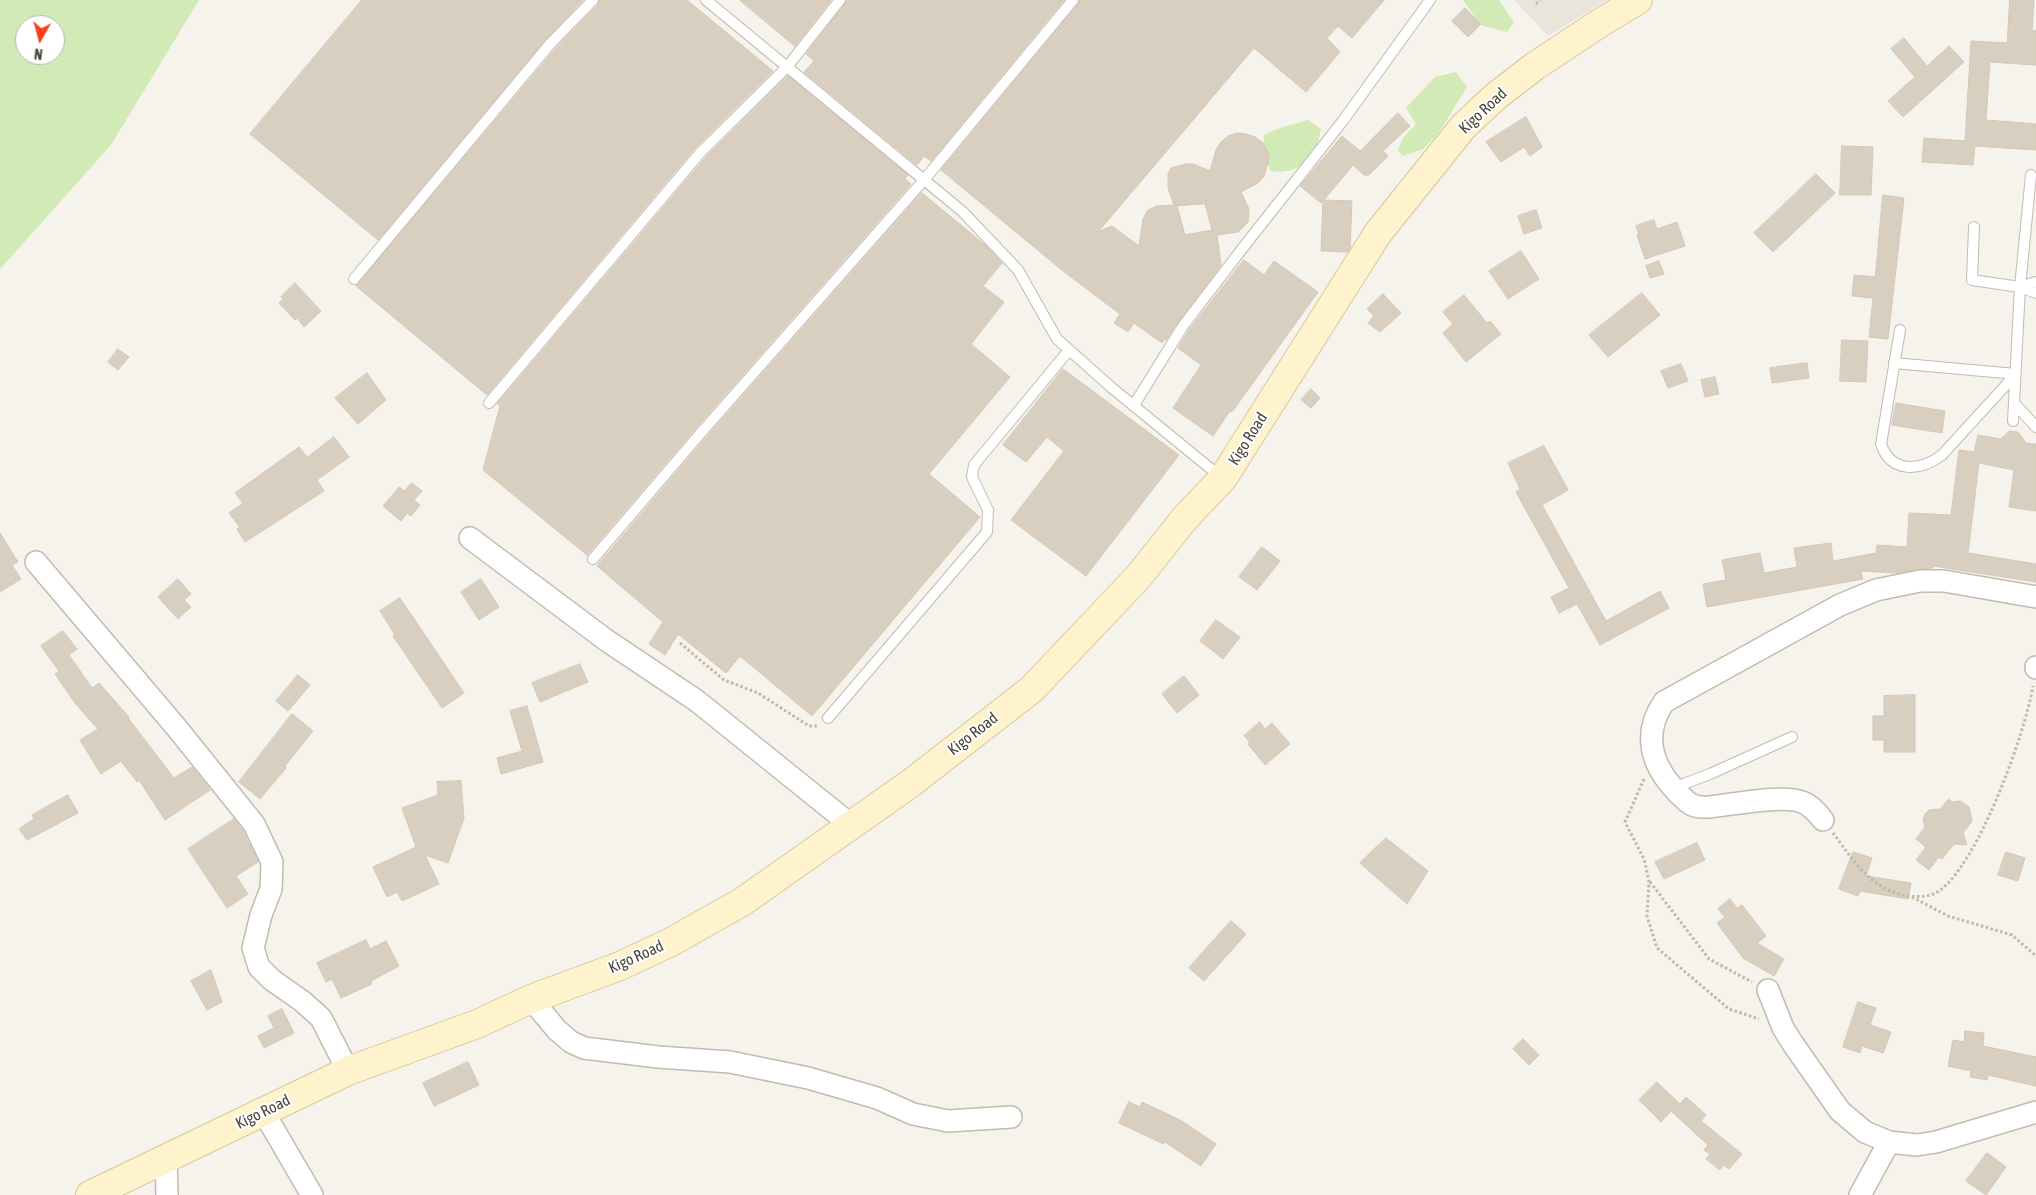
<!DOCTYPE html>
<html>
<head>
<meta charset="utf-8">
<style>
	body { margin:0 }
	#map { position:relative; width:2036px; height:1195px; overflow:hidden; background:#f6f3ec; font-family:"Asap Condensed",sans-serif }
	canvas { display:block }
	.north { position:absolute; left:15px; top:15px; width:50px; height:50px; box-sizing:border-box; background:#fff; border:1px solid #b7b4b0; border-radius:50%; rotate:187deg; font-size:14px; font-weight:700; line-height:20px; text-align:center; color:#4b4439 }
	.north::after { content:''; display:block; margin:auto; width:18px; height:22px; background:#fc3f1d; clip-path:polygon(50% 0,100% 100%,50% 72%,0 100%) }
</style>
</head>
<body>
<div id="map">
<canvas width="2036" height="1195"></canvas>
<div class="north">N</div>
</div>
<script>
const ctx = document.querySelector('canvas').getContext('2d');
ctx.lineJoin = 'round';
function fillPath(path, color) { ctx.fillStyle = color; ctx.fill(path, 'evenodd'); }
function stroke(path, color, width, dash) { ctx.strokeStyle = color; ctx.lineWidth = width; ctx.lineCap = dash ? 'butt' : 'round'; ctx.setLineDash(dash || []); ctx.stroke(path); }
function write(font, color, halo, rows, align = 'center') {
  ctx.font = font + ' "Asap Condensed",sans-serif'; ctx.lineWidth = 4; ctx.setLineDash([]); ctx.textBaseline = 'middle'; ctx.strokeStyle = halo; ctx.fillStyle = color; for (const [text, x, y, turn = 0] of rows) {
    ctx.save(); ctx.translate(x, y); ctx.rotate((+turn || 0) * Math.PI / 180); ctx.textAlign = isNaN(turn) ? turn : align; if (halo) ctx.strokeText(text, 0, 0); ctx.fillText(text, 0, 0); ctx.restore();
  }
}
fillPath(new Path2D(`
	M1514 0H1607L1548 36Z`), '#eae5da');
fillPath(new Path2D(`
	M0 0H199L111 145 0 269ZM25 25H55V55H25Z
	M1463 0H1499L1514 22 1507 32 1481 25Z
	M1456 72 1467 87 1438 134 1423 149 1403 156 1398 150 1403 138 1416 124 1406 108 1435 77Z
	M1308 120 1321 129C1320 134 1319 140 1317 145 1311 164 1290 175 1271 171L1263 156 1264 135 1280 128Z`), '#d2eab5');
const building = new Path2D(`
	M362 0H583L545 40 378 240 250 134Z
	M600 0H687L773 71 695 148 487 395 356 286 555 49 598 5Z
	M740 0H831L795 46Z
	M847 0H1064L931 161 924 156 917 165 804 72 814 61 806 54 845 4Z
	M1080 0H1384L1352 38 1338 26 1327 38 1340 52 1306 92 1254 48 1098 232 1112 226 1139 246 1143 219 1148 210 1157 206 1174 205 1168 188V174L1171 168 1186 164H1193L1210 171 1216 150 1221 142 1228 136 1237 133 1246 134 1255 137 1262 142 1267 150 1269 159 1264 176 1258 183 1241 192 1249 209 1248 222 1238 232 1217 235 1221 265 1178 322 1166 340 1165 339 1162 343 1134 323 1128 332 1114 323 1120 314 1063 271 941 170 1078 4ZM1205 204 1212 230 1185 235 1177 206Z
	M2010 0H2034L2032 30 2036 31V65L1990 62 1986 120 2036 124V150L1975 146 1973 165 1922 162 1924 138 1965 141 1971 41 2007 43Z
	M1465 8 1481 24 1468 37 1452 21Z
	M1904 38 1927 66 1949 46 1964 62 1903 117 1888 101 1915 77 1891 49Z
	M788 76 908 175 905 179 911 184 694 430 587 555 483 470 500 406 497 404 705 158Z
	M1398 113 1410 126 1383 151 1388 156 1369 175H1364L1353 165 1324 200 1352 201 1350 249 1347 252 1321 251 1323 201 1321 203 1300 186 1342 136 1360 151Z
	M1526 117 1542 147 1530 156 1524 147 1501 162 1486 142Z
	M1842 146 1873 147 1871 195H1840Z
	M1816 174 1835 193 1773 252 1754 233Z
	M922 193 985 245 1002 263 983 286 1004 302 971 344 1010 377 929 474 980 517 812 716 740 656 726 673 678 634 665 655 649 644 663 622 597 566 704 440Z
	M1883 195 1904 198 1888 339 1869 337 1873 298 1852 296 1854 275 1875 277Z
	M1536 210 1542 228 1524 234 1518 216Z
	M1654 220 1657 229 1677 222 1685 246 1645 259 1637 235H1639L1636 226Z
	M1521 251 1539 279 1508 299 1489 271Z
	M1244 260 1264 275 1274 261 1318 292 1232 412 1230 411 1213 436 1173 408 1201 365 1178 348 1189 330Z
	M1659 261 1664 274 1650 278 1646 266Z
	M295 283 321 311 304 327 297 318 295 320 279 303 283 299 281 297Z
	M1642 293 1660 315 1608 357 1589 335Z
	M1383 294 1401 313 1380 332 1368 323 1374 316 1367 309Z
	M1464 295 1487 323 1490 321 1501 334 1466 362 1443 333 1453 324 1443 312Z
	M1842 340 1868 341 1866 382 1840 381Z
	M118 349 129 357 118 370 108 362Z
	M1807 363 1809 378 1772 383 1770 368Z
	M1681 364 1688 381 1668 388 1661 371Z
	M1063 369 1179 455 1086 576 1011 520 1064 451 1047 437 1026 462 1003 445Z
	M367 373 386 400 358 424 335 398Z
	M1715 377 1719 394 1705 397 1701 380Z
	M1311 389 1320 398 1311 408 1301 400Z
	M1896 403 1945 411 1942 433 1892 425Z
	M2010 431 2018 432 2026 443 2036 444V511L2009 507 2014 470 1979 463 1968 553 2036 564V582L1933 566V568L1918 569 1895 573 1861 571 1863 579 1707 607 1703 584 1726 580 1722 560 1760 553 1764 573 1797 567 1794 548 1831 543 1833 561 1876 553 1877 545 1907 547 1909 513 1951 515 1959 450 1974 452 1978 435 2000 439Z
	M334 437 349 457 317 480 324 491 245 542 237 529 240 527 229 513 243 503 235 493 299 447 307 457Z
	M1544 446 1568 490 1542 505 1606 621 1660 591 1669 608 1600 645 1577 604 1559 613 1551 597 1569 588 1516 492 1520 489 1508 463Z
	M412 483 422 491 414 500 420 505 411 516 407 513 401 521 383 506 399 487 404 491Z
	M0 533 18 562 12 565 21 579 0 592Z
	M1262 547 1280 561 1257 590 1239 577Z
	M178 579 191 594 184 600 191 607 178 619 158 597Z
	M481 579 499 607 479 620 461 592Z
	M400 598 464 693 442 708 393 636 395 635 380 611Z
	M1216 620 1240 637 1223 659 1200 641Z
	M63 631 77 649 69 655 92 688 99 683 129 717 128 718 174 778 192 767 210 790 165 820 139 780 137 782 121 761 101 774 80 740 98 729 75 703 55 674 59 671 41 646Z
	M580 664 588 682 540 702 532 683Z
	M298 675 310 685 288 711 276 701Z
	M1184 676 1199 695 1177 713 1162 694Z
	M1915 695V752H1884V740H1873V716H1884V696Z
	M527 706 543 762 501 774 497 758 522 751 510 711Z
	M292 714 313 731 285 766 286 768 260 799 239 782Z
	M1260 722 1265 729 1272 723 1290 744 1265 765 1248 744 1250 742 1244 736Z
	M461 781 464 818 448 863 425 855 439 884 402 901 397 892 387 897 373 867 416 847 402 808 438 795 437 782Z
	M68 795 78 813 27 840 19 829 34 819 32 815Z
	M1949 799 1952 802 1961 801 1969 807 1972 821 1963 833 1967 845 1954 844 1942 859 1939 857 1929 870 1916 860 1926 847 1916 839 1925 827 1923 819 1925 814 1929 810 1940 809Z
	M234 819 243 831 258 862 236 876 248 894 227 908 188 849Z
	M1386 838 1428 871 1407 904 1360 863Z
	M1697 843 1705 860 1664 879 1655 862Z
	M1853 852 1872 858 1866 876 1911 883 1908 899 1860 891 1858 896 1839 889Z
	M2006 852 2025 858 2018 881 1998 875Z
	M1730 899 1737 908 1742 905 1766 936 1757 943 1784 959 1774 976 1743 958 1717 923 1725 917 1718 909Z
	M1231 921 1246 934 1204 981 1189 968Z
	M366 940 370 949 386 941 399 966 371 981 372 984 341 998 332 979 326 982 317 963Z
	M211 970 222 1002 207 1010 191 981Z
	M1858 1002 1876 1008 1870 1025 1891 1032 1883 1053 1862 1046 1860 1053 1843 1047Z
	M282 1009 294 1033 264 1048 258 1036 274 1028 268 1016Z
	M1965 1031 1984 1033 1983 1046 2036 1057V1086L1988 1075 1987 1080 1970 1077 1971 1071 1948 1066 1953 1040 1964 1042Z
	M1523 1039 1539 1055 1529 1065 1513 1049Z
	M468 1062 479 1085 434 1106 423 1083Z
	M1657 1082 1680 1104 1686 1097 1706 1115 1701 1121 1742 1154 1729 1169 1724 1165 1720 1170 1706 1159 1710 1154 1704 1150 1708 1145 1671 1111 1661 1122 1639 1100Z
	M1129 1102 1140 1107 1142 1102 1182 1121 1216 1144 1201 1166 1165 1142 1164 1144 1119 1123Z
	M1987 1153 2006 1167 1986 1195 1966 1181Z`);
fillPath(building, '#d8cfc1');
stroke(building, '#d3c7b4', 1);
const lane = new Path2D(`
	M706 0 963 212 1018 270 1057 339 1112 388 1222 478
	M1974 227 1972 280 2020 287 2036 293
	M354 279 550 44 593 0
	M2020 287 2036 282
	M1894 363 2016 374 1942 455C1921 471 1891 474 1881 444L1900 330
	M489 403 700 153 787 67 840 0
	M2014 403 2036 427
	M1134 405 1183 326 1242 249 1342 122 1430 0
	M2013 421 2020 287 2031 175
	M593 559 699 435 924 180 1073 0
	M828 718 987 532 988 510 972 477 974 465 1069 350
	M1673 788 1710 774 1792 737`);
const street = new Path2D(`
	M470 538 606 640 697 701 851 825
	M36 562 176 727 254 824 272 862 271 889 261 915 253 948 259 967 272 980 302 1001 321 1018 348 1071
	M2036 668V667
	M1823 820C1817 813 1811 805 1802 802 1785 794 1730 805 1709 807 1692 808 1689 804 1677 792 1651 765 1642 734 1664 702L1840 605 1876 590 1920 581H1944L2036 597
	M1768 990 1783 1028 1793 1044 1840 1111 1865 1132 1889 1142 1917 1145 1936 1142 2036 1112
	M531 999 557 1030 571 1042 584 1048 658 1057 730 1062 808 1078 877 1098 913 1114 948 1121 1011 1117
	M263 1111 312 1195
	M166 1159 167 1195
	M1860 1195 1889 1142`);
const secondary = new Path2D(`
	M90 1195 348 1071 477 1024 531 999 620 966 671 942 742 902 911 783 1032 689 1139 576 1185 518 1223 478 1378 233 1463 127 1496 96 1535 66 1600 23 1638 0`);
stroke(lane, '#c2bbae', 12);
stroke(street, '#c2bbae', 24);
stroke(secondary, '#d6c79b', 30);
stroke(new Path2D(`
	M1536 4 1540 0
	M680 643 724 680 758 693 809 726H818
	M1644 779 1625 822 1644 859 1649 881 1647 916 1657 948 1729 1009 1759 1019
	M1833 833C1849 854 1864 879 1888 890 1902 897 1926 900 1939 891 1978 864 2025 734 2033 686
	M1650 882 1709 959 1752 982
	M1912 897 1948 916 2012 935 2036 956`), '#c4b79f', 3, [2.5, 2.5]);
stroke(lane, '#fff', 10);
stroke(street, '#fff', 21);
stroke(secondary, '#fff3cd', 28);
write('16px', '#4b4439', '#fff', [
	["Kigo Road",1483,111,-43],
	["Kigo Road",1248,439,-58],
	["Kigo Road",973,734,-38],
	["Kigo Road",636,957,-24],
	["Kigo Road",263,1112,-26]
]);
</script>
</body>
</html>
